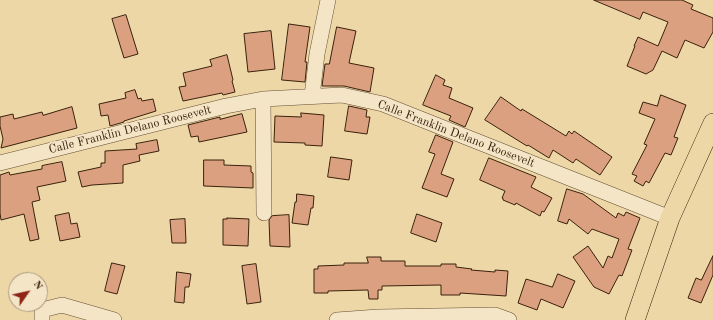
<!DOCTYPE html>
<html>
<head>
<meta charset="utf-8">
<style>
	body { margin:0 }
	#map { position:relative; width:713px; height:320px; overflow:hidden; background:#edd7a7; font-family:"Old Standard TT",serif }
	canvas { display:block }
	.north { position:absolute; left:8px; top:272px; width:40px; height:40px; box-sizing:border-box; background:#f3e5c6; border:1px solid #a9977c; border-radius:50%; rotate:56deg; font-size:11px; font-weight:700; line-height:16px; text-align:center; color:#3a210c }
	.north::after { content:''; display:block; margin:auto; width:14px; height:18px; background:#8f2418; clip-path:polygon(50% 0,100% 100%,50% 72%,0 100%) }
</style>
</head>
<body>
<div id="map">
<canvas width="713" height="320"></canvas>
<div class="north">N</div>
</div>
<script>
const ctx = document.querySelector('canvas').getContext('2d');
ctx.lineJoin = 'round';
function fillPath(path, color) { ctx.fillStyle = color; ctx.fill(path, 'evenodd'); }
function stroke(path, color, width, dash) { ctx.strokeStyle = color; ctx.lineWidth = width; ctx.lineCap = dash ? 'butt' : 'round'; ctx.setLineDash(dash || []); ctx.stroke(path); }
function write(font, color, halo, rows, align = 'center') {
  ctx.font = font + ' "Old Standard TT",serif'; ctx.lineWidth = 4; ctx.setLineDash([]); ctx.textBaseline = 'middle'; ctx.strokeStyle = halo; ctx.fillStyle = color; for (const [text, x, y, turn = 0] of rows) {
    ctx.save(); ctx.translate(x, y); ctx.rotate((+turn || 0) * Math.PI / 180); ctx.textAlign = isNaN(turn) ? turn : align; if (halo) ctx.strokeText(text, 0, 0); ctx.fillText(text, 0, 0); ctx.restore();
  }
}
const building = new Path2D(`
	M594 0H682L693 5 691 9 713 18V32L704 48 685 40 677 58 662 51 653 70 646 74 627 66 635 46H634L638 37 658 46 668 22 643 12 640 19Z
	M126 15 138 54 124 58 112 19Z
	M289 24 310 27 305 62H307L305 82 282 80Z
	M337 27 356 31 349 63 374 68 370 92 344 86H322L325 64H329Z
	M271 31 275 69 248 72 244 34Z
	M227 55 233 80 232 81 235 92 223 95 222 93 183 101 179 87 186 86 183 73 212 66 210 60Z
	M436 75 445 80 443 85 452 88 449 98 473 108 465 127 449 120 451 116 423 105Z
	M135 90 138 99 141 98 142 101 153 99 156 111 124 121V122L110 126 108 115 101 116 99 104 126 98 125 93Z
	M661 95 686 105 674 137 678 138 671 155 665 153 649 183 646 181 643 186 634 181 637 176 632 174 647 145 644 144 655 119 639 113 643 102 657 106Z
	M501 97 521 111 522 109 566 136 569 131 572 134 574 131 612 157 600 175 576 159 573 163 553 150 549 158 528 145 527 146 485 120Z
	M349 106 367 110 366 117H370L367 134 345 131Z
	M72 107 77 128 1 148 3 139 0 126V117L13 114 14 119 42 112 43 115Z
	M301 113 324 115 322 146 305 145V143L274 142 275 116 301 117Z
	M242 114 247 132 199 142 198 136 191 137 188 125 220 117V119Z
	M436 135 453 142 441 174 454 179 447 197 422 188 435 154 429 152Z
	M157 140 159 151 139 155 140 161 123 165V183L92 185 82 187 78 172 101 167V163H105V151L137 149 136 144Z
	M331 157 352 160 349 180 328 177Z
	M489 158 536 177 531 187 552 198 544 212 542 211 540 216 516 203 515 205 503 200V198H502L505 191 480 180Z
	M204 160H224V165L251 166V172L253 173V188L204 186Z
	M62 162 66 181 37 187 40 200 32 202 39 239 30 241 24 214 1 220 0 213V175L9 172 10 175 42 169V166Z
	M567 189 583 194 616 218 618 213 624 216 626 212 640 218 628 249 632 250 622 276 619 275 609 294 594 287 573 257 588 246 603 268 608 256 612 258 619 239 592 229 588 234 569 219 567 224 558 221Z
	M297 194 314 196 313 208H311L308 225 292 223 295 202H296Z
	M69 213 71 224 77 223 80 237 60 241 55 216Z
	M417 214 442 223 436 242 411 233Z
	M289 215 290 247 270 246 269 220 272 216Z
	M227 218 249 219 248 246 223 245V219H227Z
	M185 219 186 243H172L170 220Z
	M713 256V275L701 303 688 298 696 278 701 280Z
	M367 257H381V261H405V266H441V264H456V267L472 269 471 270 495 272V270L508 271 506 296 460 293V295H441V285L382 286V290H378V299H369L368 290 328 291V293H314V269H318V266L344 265V263H368Z
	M112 263 125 266 117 294 105 291Z
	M256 264 261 302 247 304 242 266Z
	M177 272 191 274 189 287H185L184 303 175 302Z
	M558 274 575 281 563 308 541 299 537 310 518 303 526 279 552 287Z`);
fillPath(building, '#dba07f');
stroke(building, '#3a210c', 1);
const minor = new Path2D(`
	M312 96 317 54 328 0
	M263 99 264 213
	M0 163 226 106 263 99 342 95 383 104 670 218
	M42 320V310L62 305 114 320
	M337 320 378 317 495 315 509 320`);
const major = new Path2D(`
	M635 320 670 218 713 123`);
stroke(minor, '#674e33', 16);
stroke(major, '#3a210c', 20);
stroke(minor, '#f3e5c6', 15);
stroke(major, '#edd7a7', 19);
write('12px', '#3a210c', '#f3e5c6', [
	["Calle Franklin Delano Roosevelt",130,130,-14],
	["Calle Franklin Delano Roosevelt",456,134,21]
]);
</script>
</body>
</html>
